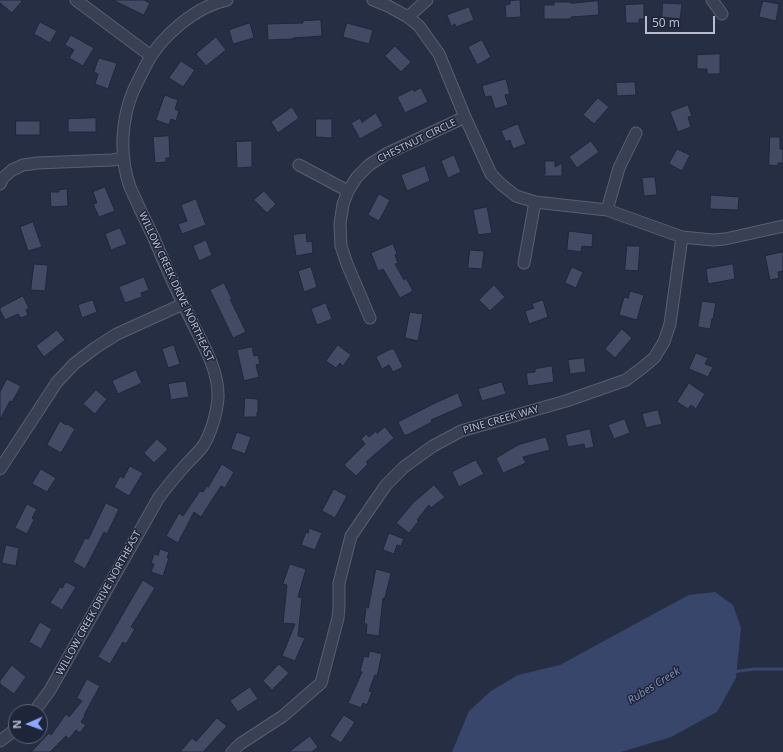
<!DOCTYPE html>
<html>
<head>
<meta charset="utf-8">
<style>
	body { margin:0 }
	#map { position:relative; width:783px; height:752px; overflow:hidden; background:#262e44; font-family:"Noto Sans",sans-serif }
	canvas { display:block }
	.north { position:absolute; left:8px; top:704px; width:40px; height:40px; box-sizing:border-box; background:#1f2539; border:1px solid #5c6174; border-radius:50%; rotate:268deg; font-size:11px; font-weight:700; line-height:16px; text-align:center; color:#b8bccd }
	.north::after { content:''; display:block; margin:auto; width:14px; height:18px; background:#8ea6fc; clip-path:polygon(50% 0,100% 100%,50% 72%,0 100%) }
	.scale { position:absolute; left:645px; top:16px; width:70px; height:18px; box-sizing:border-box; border:2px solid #b8bccd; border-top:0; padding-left:5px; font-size:12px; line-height:14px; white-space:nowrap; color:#b8bccd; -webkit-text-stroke:3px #1f2539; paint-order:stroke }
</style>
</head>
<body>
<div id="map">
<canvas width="783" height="752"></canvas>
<div class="north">N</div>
<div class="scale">50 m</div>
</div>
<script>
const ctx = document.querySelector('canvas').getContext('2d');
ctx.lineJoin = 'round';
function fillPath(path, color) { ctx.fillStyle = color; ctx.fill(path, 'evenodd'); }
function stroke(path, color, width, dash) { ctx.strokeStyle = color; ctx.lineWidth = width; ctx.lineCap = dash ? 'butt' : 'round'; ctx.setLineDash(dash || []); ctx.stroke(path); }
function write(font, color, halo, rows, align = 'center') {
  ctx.font = font + ' "Noto Sans",sans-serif'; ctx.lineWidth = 3; ctx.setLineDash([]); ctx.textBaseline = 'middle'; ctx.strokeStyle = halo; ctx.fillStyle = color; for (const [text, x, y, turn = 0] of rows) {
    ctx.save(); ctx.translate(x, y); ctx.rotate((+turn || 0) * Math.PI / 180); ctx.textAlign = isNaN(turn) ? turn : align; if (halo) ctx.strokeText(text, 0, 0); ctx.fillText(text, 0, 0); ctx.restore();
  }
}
fillPath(new Path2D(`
	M715 592 733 605 741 628 736 678 717 712 671 737 621 752H452L469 711 491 691 518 675 560 665 657 612 689 595Z`), '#39466b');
stroke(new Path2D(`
	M733 672 754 669H783`), '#39466b', 3);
const building = new Path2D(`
	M0 0H23L12 13 0 3Z
	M113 0H144L150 3 144 15Z
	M520 0 521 17 506 18 505 5 510 4V1Z
	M598 1 599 15 571 17V19H544V5H554V2H571V3Z
	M763 1 779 4 776 21 759 17Z
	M663 3 682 4 680 19 662 17Z
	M644 4V19H639V23H626L625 5Z
	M469 7 474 20 456 27 455 24 451 26 447 15Z
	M321 20 322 36 293 38V39L268 40 267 24 303 23V21Z
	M40 22 57 31 50 43 34 34Z
	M250 23 254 38 233 44 229 30Z
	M347 23 373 30 369 44 343 37Z
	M71 35 94 48 83 66 69 58 74 50 65 45Z
	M216 37 226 50 206 66 196 54Z
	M482 40 491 57 477 65 468 47Z
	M395 46 411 62 401 72 385 56Z
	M720 54V74H707V69H697V55Z
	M99 58 117 63 108 89 95 84 98 74 94 72Z
	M181 61 195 70 183 87 169 78Z
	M506 79 510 94 505 95 508 105 495 109 491 96 485 97 482 86Z
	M635 82 636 95 617 96 616 83Z
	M421 88 428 102 405 113 397 97 413 89 414 91Z
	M165 95 178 100 175 109 179 111 176 121 171 119 169 125 156 120Z
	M598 98 609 107 594 124 583 115Z
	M688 105 692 116 688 117 691 127 678 132 670 112Z
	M292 107 299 118 278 133 271 122Z
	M376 113 383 126 360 139 351 123 360 118 362 122Z
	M96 118V132H68V119Z
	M316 119H332V138L316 137Z
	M16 121H40V135H16Z
	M518 124 526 144 513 149 510 140 506 142 501 131Z
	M169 136 170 158H166V162L155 163 153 137Z
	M770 137H780V149H783V163H778V166L769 165Z
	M252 141V167L237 168 236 142Z
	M591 141 599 152 577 168 569 157Z
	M677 149 690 155 682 171 669 164Z
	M454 155 461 172 448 178 441 161Z
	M545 161H555V167L562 163V176H542L545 174Z
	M425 166 430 181 407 191 401 175Z
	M655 177 657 195 644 196 642 178Z
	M105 187 115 211 99 217 93 204 97 203 93 192Z
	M67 189 68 206 51 207 50 192H59V190Z
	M264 191 276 204 267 213 254 200Z
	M379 194 390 200 379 221 368 215Z
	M711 195 739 197 738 210 710 209Z
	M196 199 206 225 182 234 178 224 187 221 181 205Z
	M487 207 492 233 478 235 473 210Z
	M33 222 42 247 28 251 20 227Z
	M120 228 127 244 111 250 105 234Z
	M569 231 593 234 592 247 582 246 581 252 567 250Z
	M306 233 307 242 312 241 313 253 296 256 293 235Z
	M206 240 212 255 199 261 193 246Z
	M393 244 397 253 395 255 398 263 395 264 404 280 406 278 413 291 400 298 383 269 378 271 371 253Z
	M627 246H640L638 271 625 270Z
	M470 250 484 251 482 269 468 268Z
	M783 252V271L778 272 779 278 770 280 765 256Z
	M34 264 48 265 45 291 31 290Z
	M733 264 735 279 708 284 706 269Z
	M311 267 317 287 304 292 298 271Z
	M572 267 583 272 576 288 565 283Z
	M144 277 149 290 141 293 142 297 125 303 119 287Z
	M224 283 232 299H230L246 332 233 338 210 290Z
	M494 285 505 297 490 311 479 300Z
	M630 291 644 295 637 320 619 315 624 297 628 298Z
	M23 296 29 308 26 310 28 315 21 318 18 314 5 320 0 310V308Z
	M93 300 97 312 82 318 78 305Z
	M543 300 548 317 529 324 525 311 534 308 532 304Z
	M702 301 716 303 713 319H712L710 329 698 327Z
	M326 303 332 319 317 325 311 309Z
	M410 312 423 314 418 341 405 338Z
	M622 329 632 338 615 358 605 349Z
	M57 330 65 340 44 357 36 346Z
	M174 345 180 364 168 368 162 349Z
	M338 345 351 355 343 366 340 363 336 368 326 361Z
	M252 347 254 356 258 355 260 364 256 365 259 377 244 381 237 350Z
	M391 349H394L403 367 393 372 389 365 382 369 376 357Z
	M696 353 708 358 705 364 713 367 708 377 689 369Z
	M584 358 586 372 570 374 568 360Z
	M552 366 554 382 528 386 526 373 535 372V369Z
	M136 370 142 383 118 394 112 381Z
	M7 379 21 386 12 402 10 401 0 420V392Z
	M186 381 189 397 171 400 168 384Z
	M502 382 506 394 482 401 478 389Z
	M689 383 705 394 696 409 691 405 688 409 677 402Z
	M96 390 107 399 95 414 83 404Z
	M458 393 463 406 431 420 432 422 407 435H404L398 422 433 404Z
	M245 398 258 399V413L257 412V417H244Z
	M658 410 662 424 646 428 642 414Z
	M625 419 630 433 614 439 608 425Z
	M60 421 66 425 67 424 75 429 61 453 47 445Z
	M385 427 394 438 366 462 368 464 356 476 344 465 365 444 361 439 366 434 369 437 376 431 377 433Z
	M590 429 594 447 585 449 584 444 568 447 565 435Z
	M237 432 251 437 245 454 231 449Z
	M546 437 550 450 523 457 526 463 503 473 496 458 518 445Z
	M157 439 168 449 154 463 144 453Z
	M476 460 484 474 459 487 452 472Z
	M222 464 234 472 225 488 221 486 201 517 194 512 178 543 166 536 179 513 183 516 200 491 203 492 207 486 208 487Z
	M130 466 143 473 129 496 114 487 120 476 123 478Z
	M41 469 56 478 47 492 32 484Z
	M434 485 445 497 431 508 429 505 417 520 419 521 409 533 396 523 413 503Z
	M334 489 347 496 335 518 322 511Z
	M106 503 119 509 107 534 104 532 85 569 73 562 85 538 88 539Z
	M27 504 37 509 32 518 34 520 27 534 15 528Z
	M309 528 322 533 315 550 301 545 306 532 308 533Z
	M389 533 404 539 401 546 397 545 394 554 383 550Z
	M6 545 19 548 16 566 2 563Z
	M160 549 169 552 167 558H169L163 576 151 572 154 564 151 563 154 554 158 555Z
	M290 564 306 569 298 597 302 598 298 636 305 638 295 661 282 656 295 624 283 623 287 585 283 584Z
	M376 569 391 573 385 598H383L379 636 366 634 367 624H364L366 607 368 608Z
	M143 580 155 588 131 627 135 629 126 644 123 642 110 664 98 657Z
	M66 582 76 587 62 610 50 603 60 587 62 588Z
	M40 622 52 629 41 649 29 642Z
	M370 651 382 654 377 676 375 675 369 691 372 692 367 705 363 703 361 708 348 703 362 672 360 671 364 656 368 657Z
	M279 664 289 673 272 690 263 681Z
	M12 665 26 677 14 694 0 684V681Z
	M87 679 100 686 84 715 85 716 81 722 86 725 80 733 76 730 69 739 66 736 50 752H31L49 733 51 735 66 714 69 717 82 701 77 698Z
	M250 687 258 699 238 712 230 701Z
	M344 715 355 722 341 743 330 736Z
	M217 718 227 726 203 752H180L192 738 196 741Z
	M310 736 318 747 312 752H289Z`);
fillPath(building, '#424a64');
stroke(building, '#21273b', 1);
const street = new Path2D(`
	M76 0 151 56
	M373 0 388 6 408 17 419 26 439 54 465 117 491 174 502 185 516 196 535 202 607 210 682 237 713 240 725 239 783 226
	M712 0 722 14
	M408 17 427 0
	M299 165 348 191
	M0 184 3 178 12 170 23 165 37 163 112 160 124 158
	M607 210 619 168 636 133
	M524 263 535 202
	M370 318 347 264 341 246 340 224 343 204 348 191 357 177 369 165 386 154 465 117
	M0 469 57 382 74 364 95 348 117 334 183 304
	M34 712 50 690 159 497C167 487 174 478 182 469 189 461 197 454 203 446 211 434 217 412 218 398 219 370 203 345 192 322 178 294 165 265 153 236 145 220 137 203 130 187 119 156 121 119 134 89 138 81 142 73 146 65 160 37 196 6 227 0
	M0 741 16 729
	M232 752 240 744 283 716 321 683 338 618 339 607V583L351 536 386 485 404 467 433 446 461 431 566 401 626 380 642 368 654 358 664 342 670 324 682 237`);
stroke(street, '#595e71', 13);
stroke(street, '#3a4053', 11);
write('10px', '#b8bccd', '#1f2539', [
	["CHESTNUT CIRCLE",417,141,-26],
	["WILLOW CREEK DRIVE NORTHEAST",176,287,65],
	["PINE CREEK WAY",501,420,-16],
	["WILLOW CREEK DRIVE NORTHEAST",99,603,-61]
]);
write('italic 11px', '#7e8db5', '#1f2539', [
	["Rubes Creek",654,686,-32]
]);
</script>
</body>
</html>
